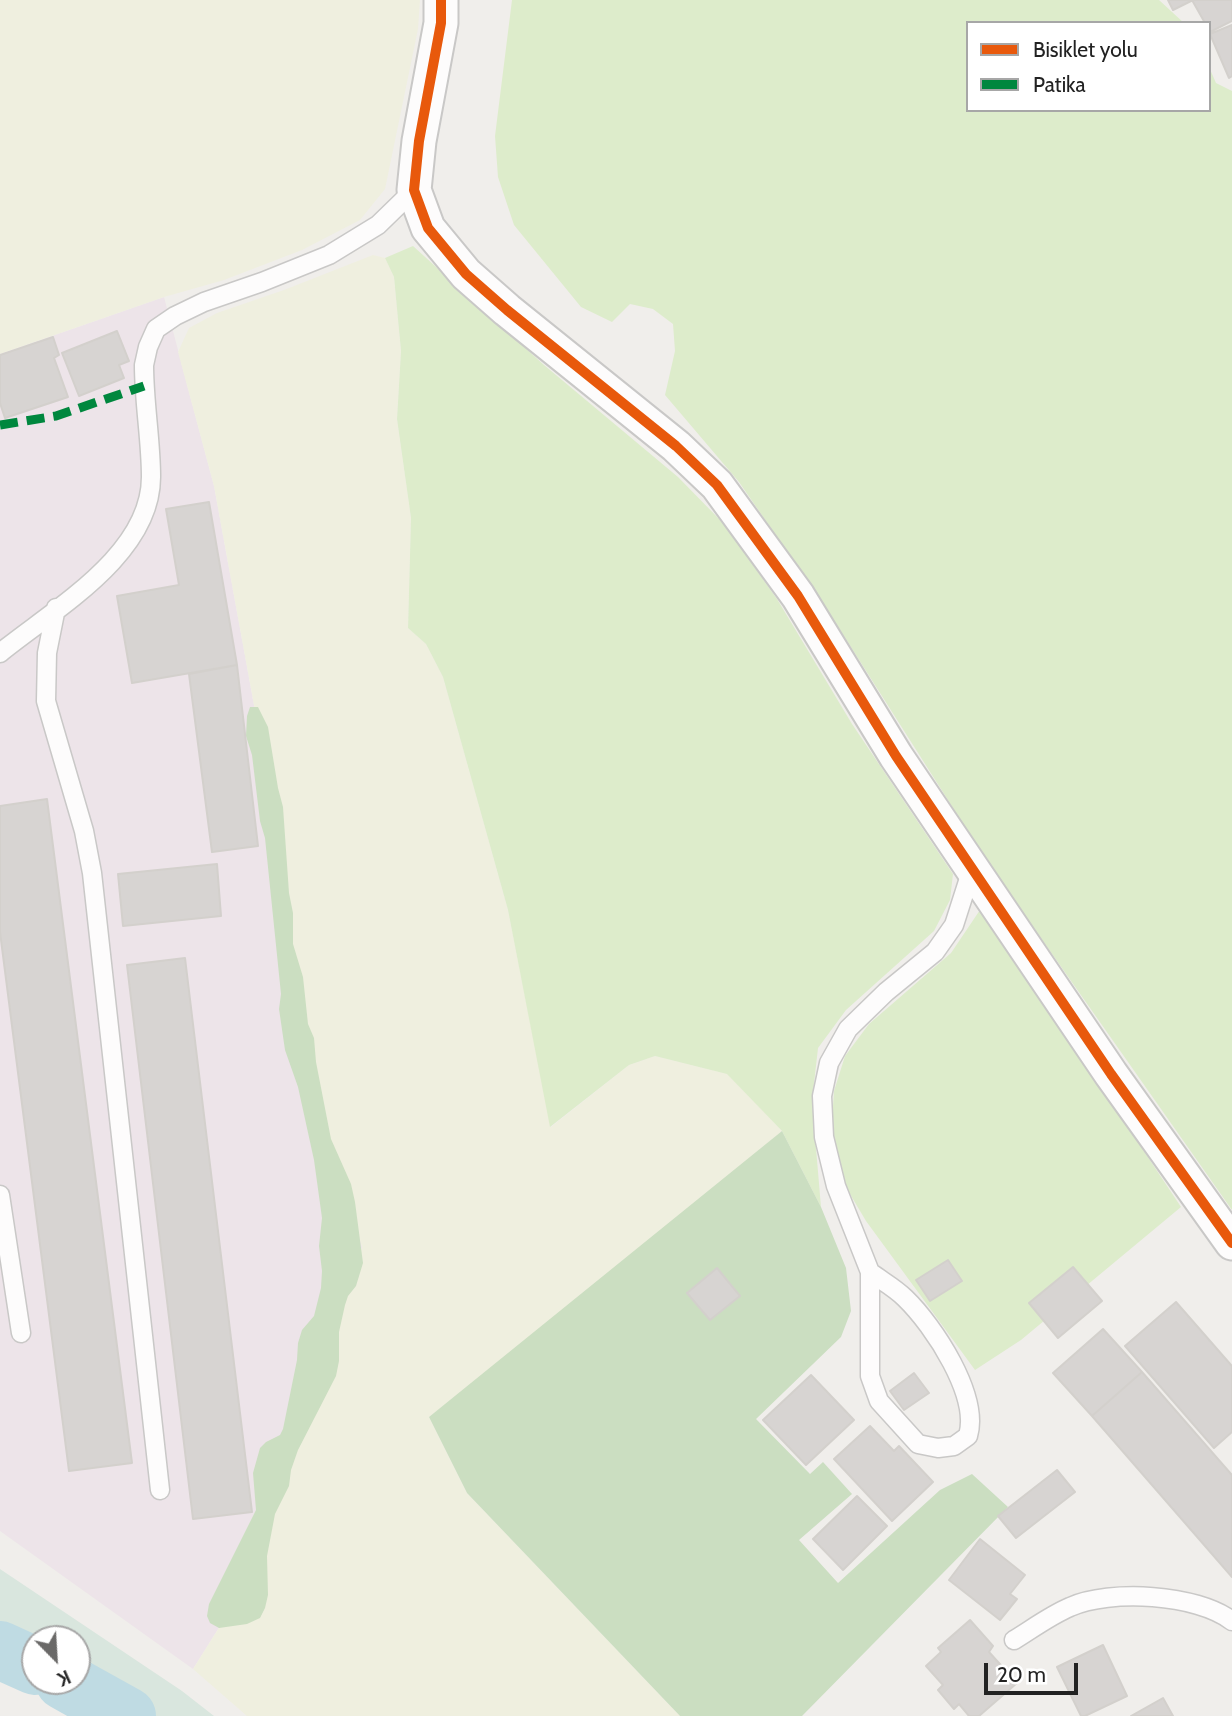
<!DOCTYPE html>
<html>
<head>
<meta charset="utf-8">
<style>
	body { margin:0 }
	#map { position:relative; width:1232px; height:1716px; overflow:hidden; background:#f0eeeb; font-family:Cabin,sans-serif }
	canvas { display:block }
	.legend { position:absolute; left:966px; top:21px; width:245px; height:91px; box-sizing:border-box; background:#fff; border:2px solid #a7a7a7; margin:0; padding:9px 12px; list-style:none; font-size:21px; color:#222 }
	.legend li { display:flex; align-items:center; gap:14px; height:35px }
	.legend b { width:35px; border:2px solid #a7a7a7 }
	.north { position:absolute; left:21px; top:1625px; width:70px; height:70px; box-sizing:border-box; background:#fff; border:2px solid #a7a7a7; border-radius:50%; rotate:156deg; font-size:19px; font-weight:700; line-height:28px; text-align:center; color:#222 }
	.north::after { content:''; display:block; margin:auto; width:24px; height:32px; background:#6a6968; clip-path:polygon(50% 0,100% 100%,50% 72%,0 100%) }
	.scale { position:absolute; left:984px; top:1663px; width:94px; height:32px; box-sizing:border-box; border:4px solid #222; border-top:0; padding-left:9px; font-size:21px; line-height:24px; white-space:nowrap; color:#222; -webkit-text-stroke:5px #fff; paint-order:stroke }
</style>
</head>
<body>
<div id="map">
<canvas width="1232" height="1716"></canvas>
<ul class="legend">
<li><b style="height:9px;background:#e8590c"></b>Bisiklet yolu</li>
<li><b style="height:9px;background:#00873e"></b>Patika</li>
</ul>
<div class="north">K</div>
<div class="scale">20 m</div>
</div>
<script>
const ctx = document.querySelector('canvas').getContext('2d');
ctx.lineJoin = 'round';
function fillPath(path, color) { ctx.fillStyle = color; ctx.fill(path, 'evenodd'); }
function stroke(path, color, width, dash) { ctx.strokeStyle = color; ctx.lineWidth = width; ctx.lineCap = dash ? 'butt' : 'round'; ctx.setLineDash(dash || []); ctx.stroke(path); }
fillPath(new Path2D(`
	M164 297 214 486 264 760 362 1247 237 1599 193 1669 0 1531V354Z`), '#ede4e9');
fillPath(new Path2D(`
	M0 0H420L418 29 385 189 360 220 302 250 224 280 164 297 0 354Z
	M373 255 385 258 394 277 401 351 397 419 411 518 408 628 426 644 443 677 508 910 551 1127 629 1065 655 1056 728 1074 782 1131 613 1278 429 1417 467 1493 680 1716H247L193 1669 237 1599 362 1247 300 1056 264 760 214 486 178 352 189 328 217 313 284 290Z`), '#efefdf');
fillPath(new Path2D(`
	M512 0H1159L1184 23H968V110H1209V67L1216 83 1232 91V1210L986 860 828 611 739 482 665 395 675 351 673 324 653 309 630 304 612 322 581 307 514 225 498 177 495 136Z
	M413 246 544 365 678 477 724 524 777 599 852 724 953 874 950 900 934 931 846 1010 818 1048 812 1101 821 1207 782 1131 727 1074 655 1056 629 1065 550 1127 508 910 443 677 426 644 408 628 411 518 397 419 401 351 394 277 385 258Z
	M982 907 1181 1207 1021 1340 975 1370 866 1221 847 1189 834 1152 832 1121 834 1091 845 1056 869 1024 951 953Z`), '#ddeccb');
fillPath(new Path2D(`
	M250 707H258L268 727 278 788 283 807 289 893 293 913V944L303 977 308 1024 314 1038 316 1062 331 1139 351 1184 355 1202 363 1263 356 1286 348 1296 345 1305 339 1332V1361L336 1376 298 1450 291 1470 289 1486 275 1514 267 1556 268 1595 265 1608 260 1618 247 1624 219 1628 210 1623 207 1616 209 1604 256 1510 253 1473 260 1448 266 1442 280 1435 283 1429 297 1360 298 1343 302 1330 314 1316 321 1288 322 1271 319 1246 322 1218 314 1160 298 1087 285 1050 279 1009 281 994 265 838 260 821 252 755 246 736 247 716Z
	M782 1131 821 1207 846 1268 851 1311 841 1337 756 1419 810 1474 823 1462 852 1494 799 1540 838 1583 940 1490 972 1474 1008 1507 802 1716H680L467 1493 429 1417Z`), '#cbdec1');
fillPath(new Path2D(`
	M0 1569 182 1691 214 1716H82L0 1672ZM35 1639H77V1681H35Z`), '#d9e6de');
stroke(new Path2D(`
	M0 1650 35 1666
	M64 1681 127 1716`), '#bfdbe3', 58);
const building = new Path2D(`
	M1168 0H1193L1173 10Z
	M1192 0H1232V21L1210 32 1209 23H1205Z
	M1232 25V76L1229 78 1210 34Z
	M117 331 129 361 119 365 124 378 79 396 62 353Z
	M53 337 59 355 54 358 68 397 5 418 0 403V355Z
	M209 502 237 665 132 683 117 596 179 585 166 509Z
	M237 665 258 846 212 852 189 674Z
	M47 799 132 1463 69 1471 0 932V806Z
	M217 864 221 916 123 926 118 874Z
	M185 958 252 1512 193 1519 127 965Z
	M948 1260 962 1281 930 1301 916 1280Z
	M1073 1267 1102 1301 1058 1338 1029 1303Z
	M717 1268 740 1296 710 1320 687 1293Z
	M1176 1302 1232 1366V1432L1214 1448 1125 1346Z
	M1103 1329 1142 1372 1092 1416 1053 1373Z
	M1142 1372 1232 1475V1577L1092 1416Z
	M914 1373 929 1393 904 1410 890 1391Z
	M811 1375 854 1420 806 1465 763 1420Z
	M870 1426 894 1451 899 1446 933 1482 892 1521 834 1459Z
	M1057 1470 1075 1492 1016 1538 998 1516Z
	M857 1496 887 1526 843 1570 813 1539Z
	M980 1539 1025 1575 1010 1594 1017 1599 1000 1620 949 1580Z
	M970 1620 993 1646 989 1652 1017 1683 979 1716H969L959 1704 954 1709 938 1690 943 1685 926 1666 941 1652 938 1648Z
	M1103 1645 1127 1696 1085 1716H1081L1057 1667Z
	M1163 1698 1173 1716H1131Z`);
fillPath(building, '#d7d4d2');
stroke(building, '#d3d0cc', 2);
const lane = new Path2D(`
	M56 608 47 653 46 701 84 831 92 873 160 1490
	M0 653C54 609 151 555 151 477 151 440 144 403 144 365L148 347 156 329 175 316 204 302 262 282 329 255 378 225 414 190
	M0 1195 21 1333
	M870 1272C882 1281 895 1288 905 1298 934 1326 980 1396 968 1436L954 1446 938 1448 918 1444 879 1401 870 1376V1272L836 1186 824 1137 822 1096 829 1063 848 1029 886 992 935 952 954 925 972 869
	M1014 1640C1032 1629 1051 1615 1070 1607 1110 1589 1197 1594 1232 1621`);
const street = new Path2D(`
	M441 0V23L419 141 414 190 428 228 466 274 507 310 676 446 717 485 798 596 896 756 1111 1074 1232 1243`);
stroke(lane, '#c9c8c7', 21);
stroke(street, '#c9c8c7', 37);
stroke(lane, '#fdfcfc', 18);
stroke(street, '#fdfcfc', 33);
stroke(new Path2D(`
	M0 425 56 416 144 386`), '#00873e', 9, [18, 9]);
stroke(new Path2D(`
	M441 0V23L419 141 414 190 428 228 466 274 507 310 676 446 717 485 798 596 896 756 1111 1074 1232 1243`), '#e8590c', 10);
</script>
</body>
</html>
